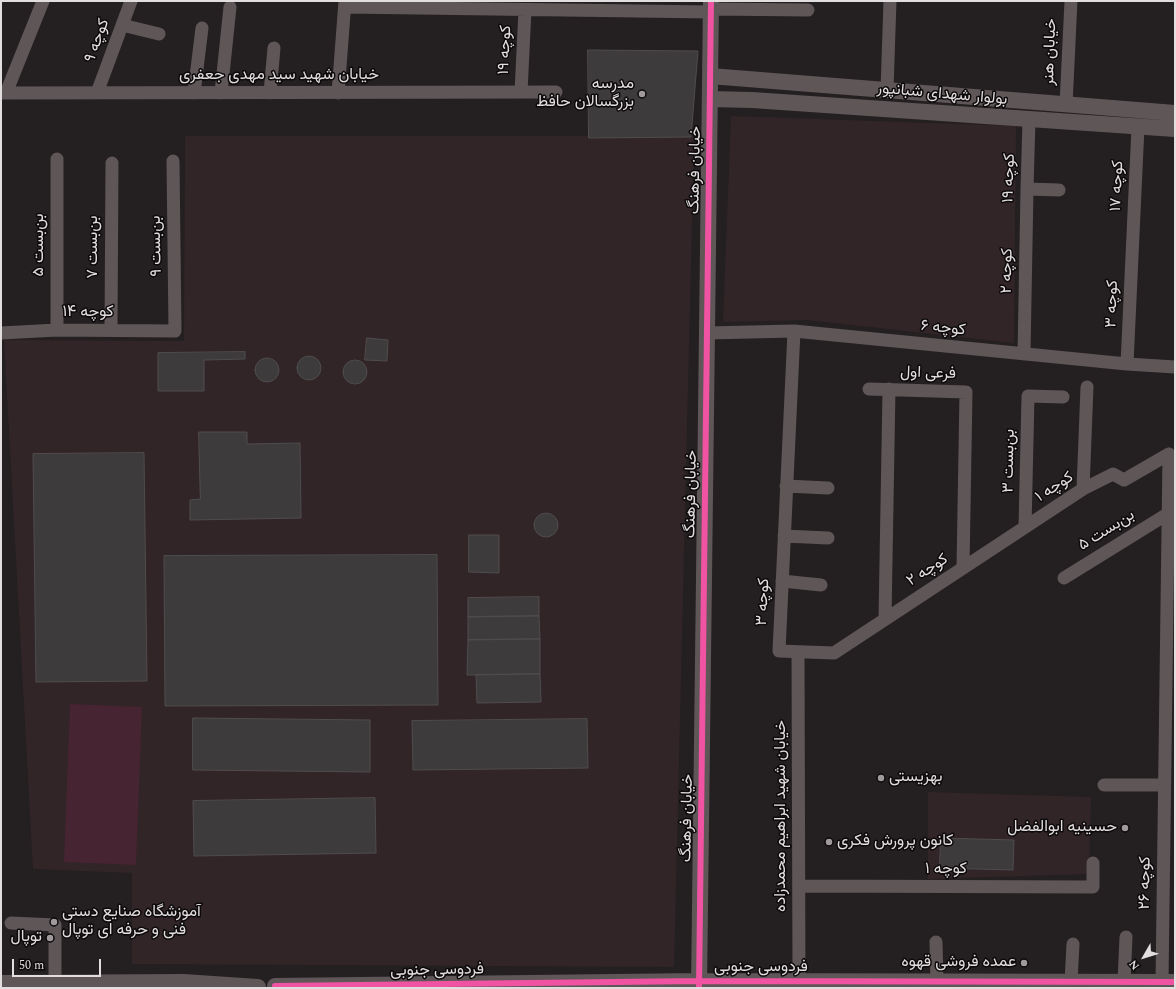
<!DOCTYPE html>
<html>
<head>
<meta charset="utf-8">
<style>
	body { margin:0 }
	#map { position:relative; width:1176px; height:989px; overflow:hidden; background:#241f21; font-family:Spectral,serif }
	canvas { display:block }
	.frame { position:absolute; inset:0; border:2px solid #e2dddf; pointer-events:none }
	.north { position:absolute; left:1124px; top:937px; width:40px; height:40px; -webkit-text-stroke:3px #0c090a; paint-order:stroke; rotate:231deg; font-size:11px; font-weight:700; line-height:16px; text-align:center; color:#e2dddf }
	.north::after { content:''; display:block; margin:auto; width:14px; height:18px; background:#e2dddf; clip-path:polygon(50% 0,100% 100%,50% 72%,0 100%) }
	.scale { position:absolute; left:12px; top:959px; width:89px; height:18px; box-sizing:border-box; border:2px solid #e2dddf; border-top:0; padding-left:5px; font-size:12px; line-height:14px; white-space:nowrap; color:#e2dddf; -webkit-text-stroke:3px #0c090a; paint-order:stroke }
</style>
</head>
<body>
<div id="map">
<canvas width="1176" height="989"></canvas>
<div class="frame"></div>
<div class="north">N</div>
<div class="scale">50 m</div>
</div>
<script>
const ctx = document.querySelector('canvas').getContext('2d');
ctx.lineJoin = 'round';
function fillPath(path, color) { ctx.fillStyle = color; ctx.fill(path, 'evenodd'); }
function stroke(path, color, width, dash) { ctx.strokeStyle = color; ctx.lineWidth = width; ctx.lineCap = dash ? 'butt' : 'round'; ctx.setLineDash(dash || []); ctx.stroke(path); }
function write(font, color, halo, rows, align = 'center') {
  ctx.font = font + ' Spectral,Vazirmatn,serif'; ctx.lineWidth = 3; ctx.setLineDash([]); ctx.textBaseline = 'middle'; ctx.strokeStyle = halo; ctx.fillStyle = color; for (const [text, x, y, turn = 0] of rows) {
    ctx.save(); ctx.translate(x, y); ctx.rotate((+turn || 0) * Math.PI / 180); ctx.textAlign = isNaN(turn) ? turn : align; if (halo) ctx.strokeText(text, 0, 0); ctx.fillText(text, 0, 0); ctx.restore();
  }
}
fillPath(new Path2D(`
	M731 116 1016 126 1014 343 807 320 723 322Z
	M185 136H694L674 967 132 964V873L33 869 4 340 184 341Z
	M928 792 1091 797 1089 874 928 879Z`), '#312528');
fillPath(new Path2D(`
	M70 704 142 707 136 865 64 862Z`), '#462431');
const building = new Path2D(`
	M588 50 698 51 691 137 589 138Z
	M367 338 388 340 387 361 365 360Z
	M245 352V359L204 360V391H158V353Z
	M297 368a12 12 0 1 1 24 0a12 12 0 1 1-24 0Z
	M255 370a12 12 0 1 1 24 0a12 12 0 1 1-24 0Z
	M343 372a12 12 0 1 1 24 0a12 12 0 1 1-24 0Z
	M199 432H247V444L300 443 301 518 190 520V500L200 499Z
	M144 453 147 681 36 682 33 454Z
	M534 525a12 12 0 1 1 24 0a12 12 0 1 1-24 0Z
	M469 535H499V573L469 572Z
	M437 555 438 705 165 706 164 556Z
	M539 597V616L468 617V598Z
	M539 616 540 639 468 640V617Z
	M540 639V674L467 675 468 640Z
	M540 674 541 702 477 703 476 675Z
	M193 718 370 720V772L193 770Z
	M587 719 588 768 413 770 412 721Z
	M375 798 376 853 194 856 193 801Z
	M941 838 1014 840 1013 870 940 868Z`);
fillPath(building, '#3e3b3c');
stroke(building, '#504c4e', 1);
stroke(new Path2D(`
	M345 7 711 12
	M711 9 808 10
	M122 25 159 34
	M887 90 890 1
	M521 92 525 10
	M1 93 556 92
	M6 93 43 1
	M97 93 131 1
	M194 93 202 28
	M221 93 230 7
	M270 93 274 48
	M338 93 345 1
	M1066 105 1071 1
	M1027 189 1059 190
	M57 330V159
	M111 330 112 163
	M794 331 779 651 834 653 1083 489 1113 474 1124 480 1169 454
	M1 333 57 330 175 331 173 161
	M707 333 794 331 1127 364 1175 367
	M1024 354 1027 189 1029 120
	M1127 364 1138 127
	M869 389 966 392 963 568
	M786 486 828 488
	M1083 489 1087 387
	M1025 527 1028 396 1063 397
	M784 536 828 538
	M1064 578 1169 513
	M782 581 821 585
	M885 619 889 389
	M798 652 799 981
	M1104 785H1164
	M799 886 1093 887V863
	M11 923 55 925V983
	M936 942 937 982
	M1071 982 1073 944
	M1124 982 1126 937
	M1162 982 1169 454`), '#5f5658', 13);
stroke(new Path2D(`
	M710 76 1175 113
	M710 99 752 100 1175 129
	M1 983 183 982 258 987
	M275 986 699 981 1175 982
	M699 988 711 1`), '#5f5658', 16);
stroke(new Path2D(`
	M275 986 699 981 1175 982
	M699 988 711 1`), '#f153a3', 6);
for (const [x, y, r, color] of [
	[642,94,4,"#a09a9c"],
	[881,778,4,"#a09a9c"],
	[1125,828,4,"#a09a9c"],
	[829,842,4,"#a09a9c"],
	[54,922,4,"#a09a9c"],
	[50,938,4,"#a09a9c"],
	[1024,963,4,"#a09a9c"]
]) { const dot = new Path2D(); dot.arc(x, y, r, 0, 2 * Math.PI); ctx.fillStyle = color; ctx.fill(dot); stroke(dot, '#0c090a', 1.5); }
write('16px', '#e2dddf', '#0c090a', [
	["کوچه ۹",98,41,-70],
	["کوچه ۱۹",506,50,-87],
	["خیابان هنر",1051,52,-88],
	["خیابان شهید سید مهدی جعفری",279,76],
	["بولوار شهدای شبانپور",942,95,5],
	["خیابان فرهنگ",696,170,-89],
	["کوچه ۱۹",1010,178,-88],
	["کوچه ۱۷",1118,186,-87],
	["بن‌بست ۵",40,245,-90],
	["بن‌بست ۹",157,246,-91],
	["بن‌بست ۷",94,247,-90],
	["کوچه ۲",1008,271,-89],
	["کوچه ۳",1113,304,-88],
	["کوچه ۱۴",88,313],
	["کوچه ۶",943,329,6],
	["فرعی اول",928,374,2],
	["بن‌بست ۳",1010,461,-89],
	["کوچه ۱",1055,488,-33],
	["خیابان فرهنگ",692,494,-89],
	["بن‌بست ۵",1107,531,-32],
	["کوچه ۲",928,571,-33],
	["کوچه ۳",764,602,-87],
	["خیابان شهید ابراهیم محمدزاده",782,816,-90],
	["خیابان فرهنگ",688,818,-89],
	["کوچه ۱",946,870],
	["کوچه ۲۶",1146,883,-89],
	["فردوسی جنوبی",761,968],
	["فردوسی جنوبی",437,971,-1]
]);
write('16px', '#e2dddf', '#0c090a', [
	["مدرسه",634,85],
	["بزرگسالان حافظ",634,103],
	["بهزیستی",889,778,"left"],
	["حسینیه ابوالفضل",1117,828],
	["کانون پرورش فکری",837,842,"left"],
	["آموزشگاه صنایع دستی",62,913,"left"],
	["فنی و حرفه ای توپال",62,931,"left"],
	["توپال",42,938],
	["عمده فروشی قهوه",1016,963]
], 'right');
</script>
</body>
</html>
